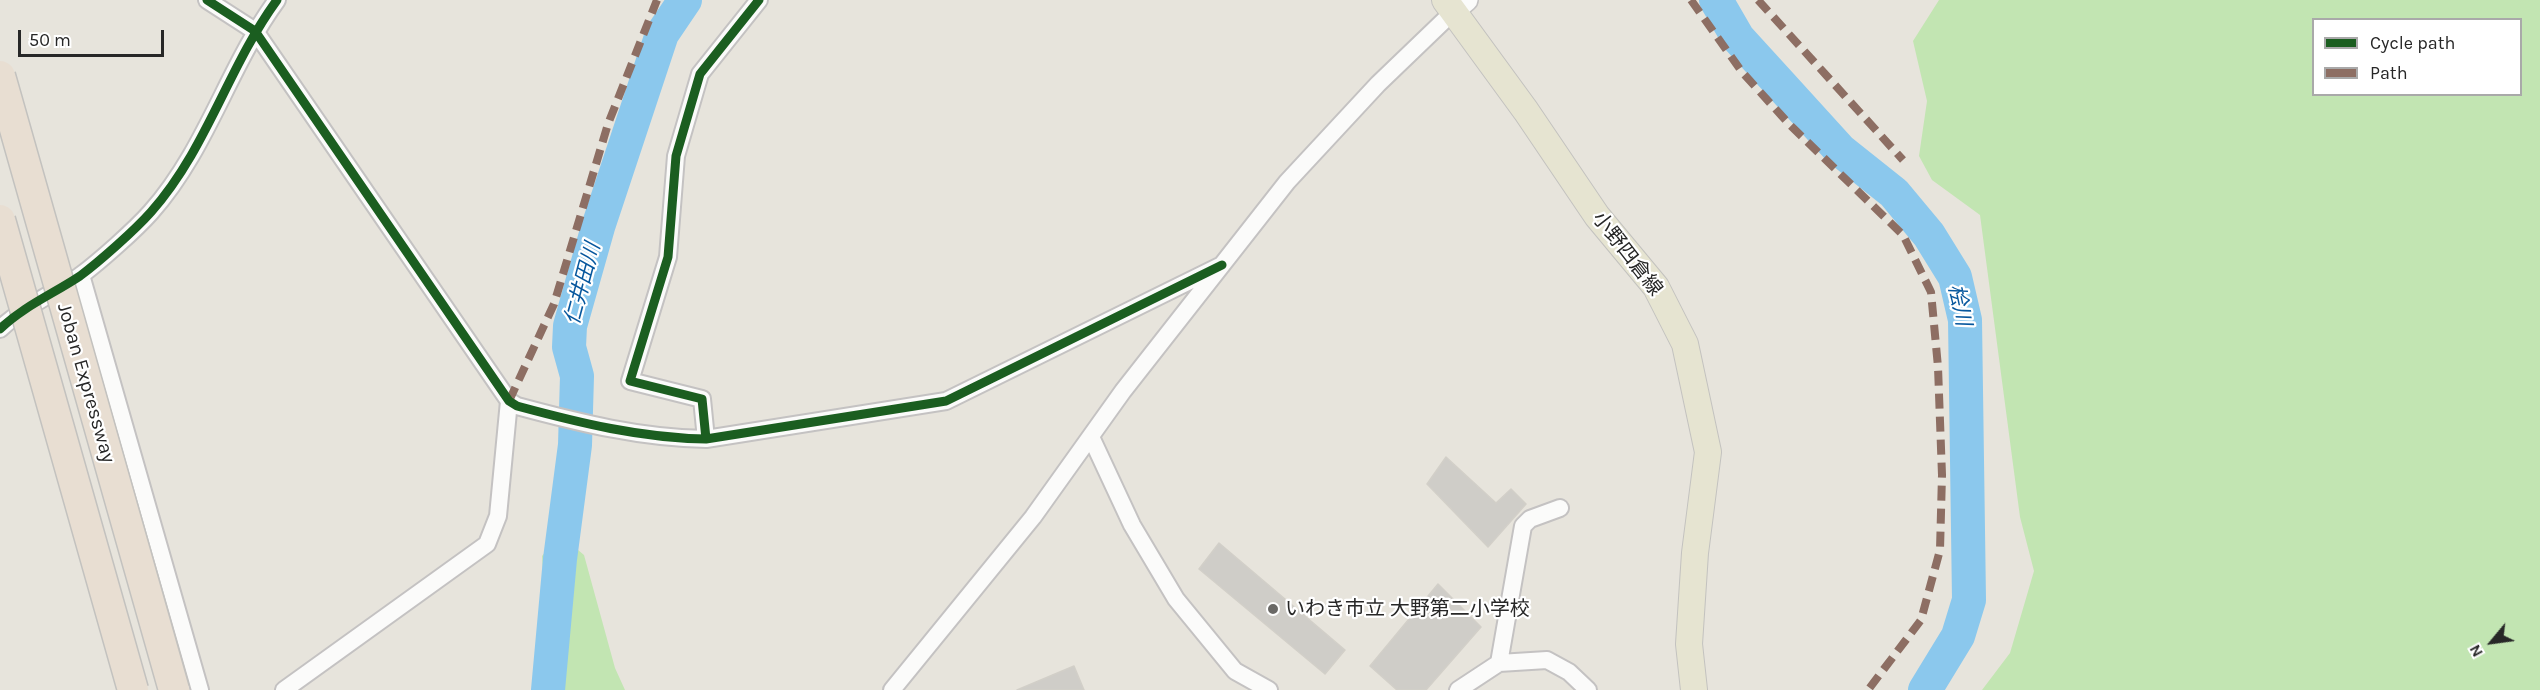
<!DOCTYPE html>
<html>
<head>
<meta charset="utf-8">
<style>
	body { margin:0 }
	#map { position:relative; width:2540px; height:690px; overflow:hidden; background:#e7e4dc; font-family:Karla,sans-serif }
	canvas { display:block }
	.legend { position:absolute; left:2312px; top:18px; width:210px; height:78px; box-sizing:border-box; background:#fff; border:2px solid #a9a9a9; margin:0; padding:8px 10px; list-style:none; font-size:18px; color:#272727 }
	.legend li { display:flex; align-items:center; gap:12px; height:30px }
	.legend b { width:30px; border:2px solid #a9a9a9 }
	.north { position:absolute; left:2462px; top:612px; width:60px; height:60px; -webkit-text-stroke:4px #fff; paint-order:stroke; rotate:241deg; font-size:16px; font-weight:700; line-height:24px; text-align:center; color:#272727 }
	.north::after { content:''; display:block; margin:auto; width:21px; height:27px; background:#272727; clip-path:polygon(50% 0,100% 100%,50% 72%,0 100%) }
	.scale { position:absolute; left:18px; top:30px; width:146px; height:27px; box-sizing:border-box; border:3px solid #272727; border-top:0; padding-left:8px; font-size:18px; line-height:21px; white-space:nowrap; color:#272727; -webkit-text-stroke:4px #fff; paint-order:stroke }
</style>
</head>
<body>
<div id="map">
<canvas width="2540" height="690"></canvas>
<ul class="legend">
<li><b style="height:8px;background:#1b5e20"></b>Cycle path</li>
<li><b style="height:8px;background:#8d6e63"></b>Path</li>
</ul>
<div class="north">N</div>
<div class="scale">50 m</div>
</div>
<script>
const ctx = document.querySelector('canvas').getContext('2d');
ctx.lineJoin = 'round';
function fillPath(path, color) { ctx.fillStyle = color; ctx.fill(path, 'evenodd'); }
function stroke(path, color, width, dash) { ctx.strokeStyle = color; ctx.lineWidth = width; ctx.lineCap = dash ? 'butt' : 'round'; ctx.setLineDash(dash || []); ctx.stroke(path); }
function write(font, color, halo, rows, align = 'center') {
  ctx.font = font + ' Karla,"Noto Sans JP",sans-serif'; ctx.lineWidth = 4.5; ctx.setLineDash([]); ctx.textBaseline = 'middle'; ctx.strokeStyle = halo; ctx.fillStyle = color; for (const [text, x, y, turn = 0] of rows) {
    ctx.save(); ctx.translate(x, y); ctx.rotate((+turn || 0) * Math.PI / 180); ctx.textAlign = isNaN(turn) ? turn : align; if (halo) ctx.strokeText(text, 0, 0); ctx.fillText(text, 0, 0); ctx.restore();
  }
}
fillPath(new Path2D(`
	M1939 0H2540V690H1982L2010 653 2034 571 2020 517 1980 215 1932 180 1919 156 1927 101 1913 41ZM2314 20H2520V94H2314Z
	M560 535 584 555 615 668 625 690H540L547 642 542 556Z`), '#c2e5b2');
stroke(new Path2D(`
	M1716 0 1738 38 1780 84 1840 150 1894 193 1929 235 1955 277 1965 320 1969 600 1958 636 1925 690
	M548 690 560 559 575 445 577 376 569 347 570 326 598 227 662 34 685 0`), '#8bc8ed', 34);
const building = new Path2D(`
	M1446 457 1496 503 1511 489 1526 504 1488 547 1427 484Z
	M1219 543 1345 650 1325 674 1199 569Z
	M1438 584 1481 627 1426 690H1397L1370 666Z
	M1074 666 1084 690H1017Z`);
fillPath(building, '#cfcdc8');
stroke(building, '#d2cfc8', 1.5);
const minor = new Path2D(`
	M207 0 255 31 509 401 517 406C580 423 641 438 706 439L946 401 1222 265
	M81 275 200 690
	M0 329C24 306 53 294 80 276 100 261 135 230 151 212 207 149 228 67 277 0
	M1091 437 1132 525 1176 599 1235 671 1269 690
	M706 439 702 399 630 381 668 257 676 156 700 74 759 0
	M1499 663 1523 526 1530 519 1560 508
	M284 690 487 544 498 516 509 401
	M892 690 1033 517 1123 391 1287 182 1378 84 1454 11
	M1458 690 1499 663 1547 660 1569 672 1588 690`);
const tertiary = new Path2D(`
	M1454 11 1467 0`);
const primary = new Path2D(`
	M1445 0 1526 111 1597 216 1656 287 1685 344 1708 452 1695 553 1689 644 1694 690`);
stroke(minor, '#c4c2c2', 20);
stroke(tertiary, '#c4c2c2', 24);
stroke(primary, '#c3c2bf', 28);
stroke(minor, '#fbfbfa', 16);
stroke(tertiary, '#fbfbfa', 21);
stroke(primary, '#e6e4d1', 26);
const motorwayBridge = new Path2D(`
	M0 76 174 690
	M0 220 133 690`);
stroke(motorwayBridge, '#c3c2bf', 33, []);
stroke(motorwayBridge, '#e8ded2', 30);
stroke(new Path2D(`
	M1691 0 1742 72 1790 125 1903 235 1931 292 1938 367 1942 475 1940 550 1921 620 1868 690
	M1758 0 1903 160
	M509 401 554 304 608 124 657 0`), '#8d6e63', 8, [15, 8]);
stroke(new Path2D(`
	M207 0 255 31 509 401 517 406C580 423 641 438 706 439L946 401 1222 265
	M0 329C24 306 53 294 80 276 100 261 135 230 151 212 207 149 228 67 277 0
	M706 439 702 399 630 381 668 257 676 156 700 74 759 0`), '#1b5e20', 9);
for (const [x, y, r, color] of [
	[1273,609,6,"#6a6966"]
]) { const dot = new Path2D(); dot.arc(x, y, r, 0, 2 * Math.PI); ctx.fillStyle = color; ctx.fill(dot); stroke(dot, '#fff', 2); }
write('20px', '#272727', '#fff', [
	["小野四倉線",1627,254,52],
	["Joban Expressway",86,383,74]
]);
write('20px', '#272727', '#fff', [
	["いわき市立 大野第二小学校",1285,609]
], 'left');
write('italic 21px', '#06579d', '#fff', [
	["仁井田川",583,284,-75],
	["桧川",1959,305,78]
]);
</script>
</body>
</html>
